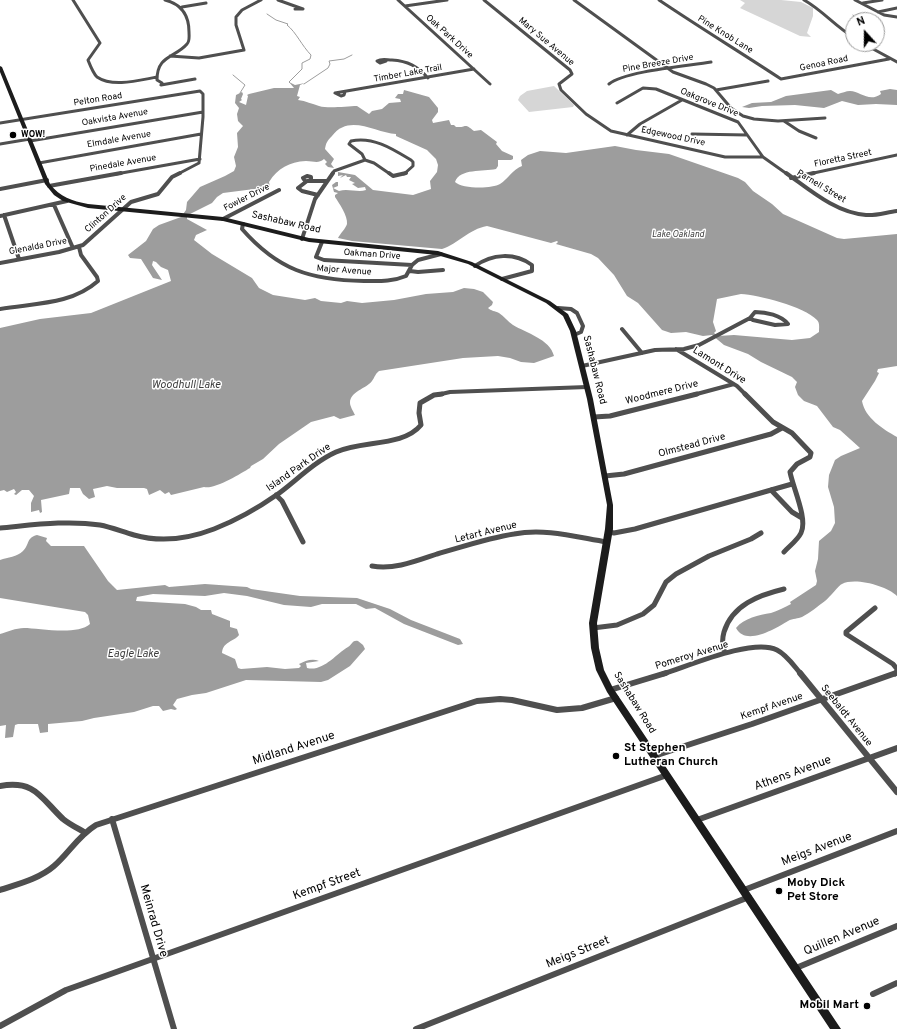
<!DOCTYPE html>
<html>
<head>
<meta charset="utf-8">
<style>
	body { margin:0 }
	#map { position:relative; width:897px; height:1029px; overflow:hidden; background:#fff; font-family:Overpass,sans-serif }
	canvas { display:block }
	.north { position:absolute; left:845px; top:12px; width:40px; height:40px; box-sizing:border-box; background:#fff; border:1px solid #999; border-radius:50%; rotate:339deg; font-size:11px; font-weight:700; line-height:16px; text-align:center; color:#000 }
	.north::after { content:''; display:block; margin:auto; width:14px; height:18px; background:#000; clip-path:polygon(50% 0,100% 100%,50% 72%,0 100%) }
</style>
</head>
<body>
<div id="map">
<canvas width="897" height="1029"></canvas>
<div class="north">N</div>
</div>
<script>
const ctx = document.querySelector('canvas').getContext('2d');
ctx.lineJoin = 'round';
function fillPath(path, color) { ctx.fillStyle = color; ctx.fill(path, 'evenodd'); }
function stroke(path, color, width, dash) { ctx.strokeStyle = color; ctx.lineWidth = width; ctx.lineCap = dash ? 'butt' : 'round'; ctx.setLineDash(dash || []); ctx.stroke(path); }
function write(font, color, halo, rows, align = 'center') {
  ctx.font = font + ' Overpass,sans-serif'; ctx.lineWidth = 3; ctx.setLineDash([]); ctx.textBaseline = 'middle'; ctx.strokeStyle = halo; ctx.fillStyle = color; for (const [text, x, y, turn = 0] of rows) {
    ctx.save(); ctx.translate(x, y); ctx.rotate((+turn || 0) * Math.PI / 180); ctx.textAlign = isNaN(turn) ? turn : align; if (halo) ctx.strokeText(text, 0, 0); ctx.fillText(text, 0, 0); ctx.restore();
  }
}
fillPath(new Path2D(`
	M740 0H781L801 2 813 8V16L807 33 811 37 800 36 740 8 745 3Z
	M554 86 574 105 573 107 529 112 518 100 520 96 527 91Z`), '#d6d6d6');
fillPath(new Path2D(`
	M289 82 295 85 305 83 300 85 297 96 300 97 298 100C306 101 312 104 319 106 329 109 347 106 357 106L369 114 372 111 382 109 389 103 401 102 400 99 395 98 398 94H403L404 90 429 97 438 108V112L432 120 433 123 449 120 451 125H454L456 127C468 128 463 122 474 131L481 130 497 142 496 144 502 151 513 156V159L511 160H498V166L496 169C483 172 460 168 455 182 462 189 492 189 500 184 508 179 513 169 522 166L521 160 528 155 540 151 566 153 615 146 636 150 669 154 738 178 745 182 753 191 772 204 783 214 837 238 844 239 897 234V366L878 369 877 372 879 373 875 381 862 401C865 418 883 429 897 437V596C887 586 855 577 842 584 839 585 830 597 825 601 818 606 810 613 802 617 798 619 793 618 788 621 776 628 746 647 736 628 744 618 759 615 771 613 777 611 785 607 791 604L790 602 816 585 817 581 815 571 818 559 819 541 831 531 835 523 834 507 828 487 829 475 835 460 841 456 860 448 840 430 833 427 817 406 804 401 798 395 795 387 797 382 792 377 761 362 748 354 724 345 712 335 703 336 686 332 671 333 662 330 638 303 627 296 614 275 598 258 591 254 556 244 558 242 557 241 551 243 487 226C469 229 458 244 442 249L352 241 338 238C340 234 346 228 347 224 348 216 339 203 335 197V195L338 193 334 192 332 185 336 182H338V186L333 188 339 191C348 188 358 193 366 190L365 187 358 188 352 184 355 183 349 180 351 177H347L346 175 340 178 343 175 338 176V172L355 175 373 190 413 195 431 189 430 181 437 172 438 165 436 159 427 150 396 136V134C376 133 349 113 332 136 327 141 326 143 325 149L334 159 331 164 334 168 328 167 325 164 327 162 324 159C318 164 314 161 306 161 289 162 278 168 269 182L270 187 223 193 217 197 212 203 190 214 187 216V219L207 230 196 235 194 240 212 254 252 278 259 288 273 295 305 300 315 298 321 301 341 303 347 301 362 303 394 300 426 294 453 292 464 288 474 289 483 292 493 302 492 305 488 308C491 311 495 311 499 313 504 316 508 322 513 325 526 333 550 339 554 356L534 363 521 362 510 358 498 356 463 358 379 371C375 374 375 377 372 381 366 389 350 391 350 403 350 406 353 411 355 415L340 419 334 416 311 422 279 444 263 459 251 466 250 468C240 474 214 490 204 487L171 495 169 492 165 494 160 490 149 495 147 489 144 488H117L107 486 93 489 95 497 89 499 83 494 80 488H70L69 494 41 500 42 512 40 513 39 510 31 512V503L34 496 29 490H22L16 495 14 494 16 492 14 489 7 492 4 490 0 491V328L40 319 91 313 171 281 168 270 161 267 156 262 153 261 152 265 162 280 153 278 141 259 130 258 128 255 146 241 153 229 159 225 181 217 186 210 187 202 200 187 225 176 234 171 236 166 234 157 238 147 237 133 243 126 238 121 237 114 239 108 235 103 236 95 242 92 243 94 241 99 242 100 239 102 246 105 248 96 247 95 249 94 274 88H294ZM741 294C758 295 804 306 817 320 820 323 819 328 819 332L810 338 792 340 734 335 718 336 714 333 716 331 713 322 717 299Z
	M890 89 897 90V105L876 104 858 105 842 101 824 108 795 105 762 106 749 108 742 107 752 103 771 102 786 96 831 90 838 94C842 93 846 91 850 91 860 91 869 103 881 94L880 91Z
	M37 535 47 538 46 541 51 546H84L108 581 117 590 165 585 169 587 205 584 247 587 251 589 300 596 357 598 390 609 411 620 460 639 463 644 458 645 404 624 375 608 366 609 356 604H322L311 607 284 605 247 596 224 593 205 596 153 594 137 597 136 601 185 604 196 607 201 610H211L212 614 230 621V627L237 629 239 635C234 642 223 641 222 653L235 659 238 668 241 669 267 667 285 669 299 668 301 666 299 664C305 661 312 658 319 661L306 663 307 668C323 672 336 654 348 647 353 644 352 640 358 641L363 645 365 649 350 666 328 680 321 682 246 680 206 693 192 695 177 699 173 705 177 709 175 710 171 709 163 711 159 706H153L134 712 94 718 82 721 48 724V732L40 733 38 724H18L15 725 13 737 5 738 6 725 0 726V634C7 632 16 628 24 628 38 628 77 636 90 624L88 615 85 612 0 598V560C8 557 17 557 23 551 30 544 26 538 37 535Z`), '#9d9d9d');
stroke(new Path2D(`
	M267 14 276 20 288 24 287 25C296 32 302 46 311 55L310 59 302 63V69L289 82 290 83
	M853 15 855 18 863 17
	M233 75 245 85 240 93
	M304 84 328 68 330 64 329 61 344 59 352 55`), '#9d9d9d', 1);
stroke(new Path2D(`
	M73 0 100 43 88 60C90 65 93 73 97 77 113 88 140 80 157 77
	M165 0C181 4 189 15 189 32 189 36 190 41 187 44 175 58 157 55 157 80L162 83 161 85 195 79
	M278 0 303 9H295L297 7
	M398 0 490 84
	M484 0 570 70 572 74 559 84 561 90 586 114 611 131 725 157H763
	M574 0 673 72 706 84 714 88 731 108 743 116 754 119 778 121 825 118
	M659 0C699 27 740 52 781 79L889 59
	M804 0C822 10 835 26 853 37
	M855 0 884 15 897 17
	M863 3 882 0
	M405 6 447 0
	M182 7 206 3
	M878 12 897 8
	M864 44 897 62
	M170 56 199 58 244 50 236 25V17L242 10 261 0
	M386 61 380 63 377 61C382 58 387 60 392 60 408 61 417 66 428 78
	M609 84C625 71 688 66 711 62
	M716 90 768 81
	M345 92 344 95 341 96 335 93 474 69
	M617 103 643 88 656 89 738 122 763 157 787 174
	M784 121 799 131 816 138
	M0 123 200 91 203 94V117L199 163 178 174
	M692 134 747 135
	M627 135 640 124 682 100
	M30 141 203 112
	M0 144 30 139
	M39 163 201 134
	M116 174 200 159
	M332 174 334 171 365 160
	M390 174 374 163 365 160 362 154 349 144 351 141C373 136 393 149 411 160L413 162V166L404 174
	M809 174 897 155`), '#4f4f4f', 3);
stroke(new Path2D(`
	M389 173 393 176 406 173
	M786 173C810 190 836 213 866 215 876 216 887 212 897 211
	M791 178 814 173
	M305 181 303 178 307 176 311 177V180
	M49 186 121 173
	M0 189 47 180
	M318 195 302 191 298 188 307 181H327
	M54 205 73 248
	M4 215 19 259
	M0 216 67 201
	M223 219 279 190
	M243 224 242 229C278 270 310 280 364 281 378 281 392 282 406 276L412 265
	M302 239 315 199 333 173
	M322 242 316 257 324 260 412 265 418 260 441 254
	M0 263 59 252 83 245 131 202 158 194 172 177 180 173
	M475 266C492 254 514 252 532 265V271L502 279
	M410 271 418 272 443 270
	M558 308 571 309 577 313 583 326 581 332 574 335
	M0 309C34 303 71 305 98 281L97 277 81 255 79 247
	M755 312C766 312 781 315 788 324L775 325 753 320 750 318Z
	M622 329 642 353
	M676 349 737 386 746 395
	M582 366 655 350 684 349 699 345 750 318
	M437 395 450 392 587 387
	M693 395 734 384`), '#4f4f4f', 4);
stroke(new Path2D(`
	M745 394 773 422 792 433 811 453 810 457 797 464 790 472C793 488 808 519 801 533 797 541 789 546 784 552
	M594 417 610 416 697 394
	M605 476 624 474 771 434 782 428
	M771 490 792 512 802 518
	M276 495 282 501 303 542
	M0 528C33 525 67 520 100 525 111 527 123 532 134 535 162 543 188 539 214 529 237 520 258 508 278 494 297 480 314 462 336 452 362 440 403 447 421 425L419 413 420 403 434 395 442 394
	M609 532 614 533 635 529 792 484
	M372 566C394 570 416 561 437 554 462 547 488 538 514 534 545 528 576 537 607 542
	M875 608 846 632V634L893 664 897 669
	M593 628 617 625 643 614 654 605 666 582 676 574 709 556 751 539 761 533
	M725 653C722 646 722 639 724 632 732 605 759 595 784 589
	M663 674C689 666 752 638 777 650 787 655 794 666 801 674
	M895 674 897 671`), '#4f4f4f', 5);
stroke(new Path2D(`
	M800 673 897 792
	M610 690 666 673
	M654 756 752 724 896 673
	M0 786C35 780 40 797 63 819 69 824 77 828 84 832
	M112 819 174 1029
	M697 820 897 748
	M0 890C18 884 39 879 54 866 69 853 78 836 96 825L477 701 500 699 512 700 557 710 582 708 616 698
	M744 890 897 831
	M796 968 897 926
	M873 994 897 983
	M0 1026 66 990 667 775
	M416 1029 749 897`), '#4f4f4f', 6);
fillPath(new Path2D(`
	M0 66 2 67 50 184C60 197 72 201 88 204L223 217 309 238 438 251 472 262 550 301 568 314 576 331 593 399 613 505V529L597 623 599 648 604 670 613 688 841 1029H830L607 692 596 670 591 648 589 623 605 529 607 505 587 399 570 331 563 316 546 303 468 264 437 255 309 242 223 221 88 208 63 201 54 195 45 184 0 72Z`), '#1c1c1c');
for (const [x, y, r, color] of [
	[13,135,4,"#000"],
	[616,756,4,"#000"],
	[779,891,4,"#000"],
	[867,1006,4,"#000"]
]) { const dot = new Path2D(); dot.arc(x, y, r, 0, 2 * Math.PI); ctx.fillStyle = color; ctx.fill(dot); stroke(dot, '#fff', 1.5); }
write('9px', '#000', '#fff', [
	["Pine Knob Lane",725,35,32],
	["Oak Park Drive",449,37,42],
	["Mary Sue Avenue",546,42,40],
	["Pine Breeze Drive",658,64,-10],
	["Genoa Road",824,64,-12],
	["Timber Lake Trail",408,74,-10],
	["Pelton Road",98,100,-9],
	["Oakgrove Drive",709,103,22],
	["Oakvista Avenue",115,118,-10],
	["Edgewood Drive",673,137,12],
	["Elmdale Avenue",119,140,-10],
	["Floretta Street",843,159,-12],
	["Pinedale Avenue",123,164,-10],
	["Parnell Street",821,187,31],
	["Fowler Drive",247,198,-27],
	["Clinton Drive",106,214,-42],
	["Glenalda Drive",38,247,-11],
	["Oakman Drive",372,255,4],
	["Major Avenue",344,271,4]
]);
write('bold 9px', '#000', '#fff', [
	["WOW!",21,135]
], 'left');
write('italic 9px', '#3e3e3e', '#fff', [
	["Lake Oakland",678,235]
]);
write('10px', '#000', '#fff', [
	["Sashabaw Road",286,223,13],
	["Lamont Drive",719,366,32],
	["Sashabaw Road",594,370,76],
	["Woodmere Drive",662,393,-14],
	["Olmstead Drive",692,446,-15],
	["Island Park Drive",299,468,-35],
	["Letart Avenue",486,533,-14],
	["Pomeroy Avenue",692,656,-17],
	["Sashabaw Road",634,703,58],
	["Kempf Avenue",772,707,-19],
	["Seebaldt Avenue",846,716,51]
]);
write('italic 11px', '#3e3e3e', '#fff', [
	["Woodhull Lake",186,386],
	["Eagle Lake",133,655]
]);
write('12px', '#000', '#fff', [
	["Midland Avenue",294,749,-18],
	["Athens Avenue",793,774,-20],
	["Meigs Avenue",817,850,-21],
	["Kempf Street",327,885,-20],
	["Meinrad Drive",153,921,74],
	["Quillen Avenue",842,937,-23],
	["Meigs Street",578,953,-22]
]);
write('bold 12px', '#000', '#fff', [
	["St Stephen",624,749],
	["Lutheran Church",624,763],
	["Moby Dick",787,884],
	["Pet Store",787,898],
	["Mobil Mart",859,1006,"right"]
], 'left');
</script>
</body>
</html>
